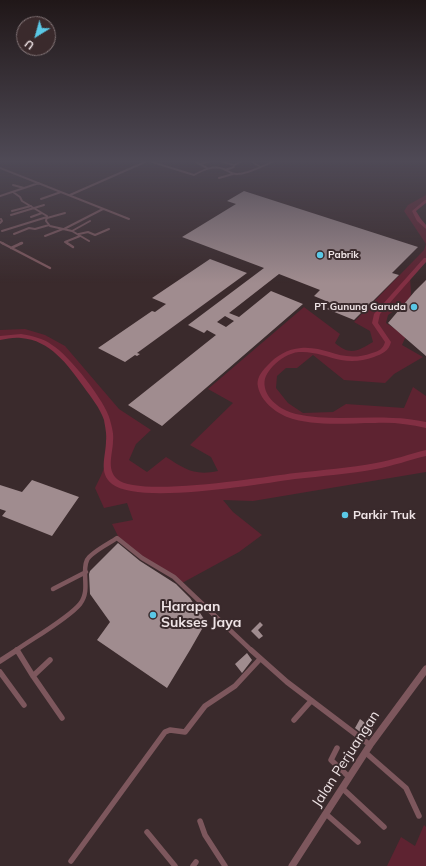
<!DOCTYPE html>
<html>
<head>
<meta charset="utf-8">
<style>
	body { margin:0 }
	#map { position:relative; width:426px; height:866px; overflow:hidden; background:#3a2a2c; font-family:Mulish,sans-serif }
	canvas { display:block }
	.north { position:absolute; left:16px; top:16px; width:40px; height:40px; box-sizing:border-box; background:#3a2a2c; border:1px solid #827476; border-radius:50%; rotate:217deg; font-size:11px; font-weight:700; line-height:16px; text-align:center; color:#efe4e6 }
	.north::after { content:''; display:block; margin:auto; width:14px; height:18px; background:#5ac8e6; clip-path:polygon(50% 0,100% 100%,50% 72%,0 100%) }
</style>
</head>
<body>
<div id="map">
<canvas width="426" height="866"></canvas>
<div class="north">U</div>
</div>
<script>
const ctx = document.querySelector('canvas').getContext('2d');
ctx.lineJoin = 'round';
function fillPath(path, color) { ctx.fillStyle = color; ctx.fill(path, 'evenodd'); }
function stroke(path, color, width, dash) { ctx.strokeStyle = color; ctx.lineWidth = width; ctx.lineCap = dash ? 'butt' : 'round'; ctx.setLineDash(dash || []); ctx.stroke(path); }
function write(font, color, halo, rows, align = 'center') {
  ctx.font = font + ' Mulish,sans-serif'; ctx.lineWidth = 4; ctx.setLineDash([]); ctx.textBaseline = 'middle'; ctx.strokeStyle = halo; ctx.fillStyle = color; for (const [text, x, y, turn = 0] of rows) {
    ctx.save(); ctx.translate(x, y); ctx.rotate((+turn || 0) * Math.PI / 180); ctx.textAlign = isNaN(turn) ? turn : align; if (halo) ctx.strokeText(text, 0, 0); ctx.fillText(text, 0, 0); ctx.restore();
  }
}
fillPath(new Path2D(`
	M426 195V201L414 211 419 220 426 229V259L410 277 411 293 410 300 388 315 386 323 406 336 402 345 423 357 394 374 385 383 344 380 313 355 297 368H286L277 376 276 388 288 403 303 413 333 412 346 404 404 408 413 387 426 396V472L253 501 223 500 233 512 262 535 239 552 182 583 122 544 112 524 133 520 127 503 104 508 95 488C103 472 110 457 110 439 109 408 68 350 39 340 26 336 14 337 0 338V330L25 329 45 335 65 346 119 409 151 430 136 444 129 460 147 472 166 457C185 469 194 476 218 471L211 457 190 445 233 403 208 389 304 307 340 334 335 343C350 356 358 351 373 342L370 331 354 322 424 250 426 244 404 211 408 205Z
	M424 825 426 827V866H387L401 837 415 846Z`), '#5e2331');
fillPath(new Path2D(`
	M425 200H426V203L416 211 421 219 426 225V229L417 221 412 211Z
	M424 258H426V262L380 314 378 323 391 342C389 351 382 354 374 357 363 361 352 362 341 360 327 357 314 351 299 352 289 353 280 359 273 366 267 373 263 378 265 388 268 401 283 411 296 414 328 421 360 416 393 418 404 418 415 420 426 422V428C409 424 392 422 375 423 346 423 315 427 287 417 275 412 261 401 258 387 256 379 261 372 267 366 276 356 287 349 301 348 328 346 342 364 372 353 379 351 383 349 385 342L372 323 374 314Z
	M21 334C32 336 43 338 52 345 69 355 106 402 110 420 112 427 114 435 113 441 113 453 106 469 117 479 138 498 263 477 295 473 322 470 350 468 376 463 393 460 410 454 426 450V456C409 460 393 466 376 469 350 474 322 476 295 479 259 484 138 505 112 484 98 473 106 456 106 441 107 435 105 426 104 420 100 408 91 397 83 386 68 365 50 340 21 338 14 337 7 339 0 340V336Z`), '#822f43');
fillPath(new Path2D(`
	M244 191 418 247 392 273 399 275 354 320 327 309 333 304 314 296 320 290 279 274 229 313 239 317 271 291 303 304 162 426 128 405 216 335 207 330 204 333 188 325 264 268 182 237 236 204 227 201ZM225 316 234 321 226 327 217 322Z
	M210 259 247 273 137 353 140 354 137 356 135 355 125 362 98 348 152 311 155 312 166 304 152 298Z
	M426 280V356L388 323 415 291Z
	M32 480 79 497 52 536 2 516 6 511 0 509V485L22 492Z
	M118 543 140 561 176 584 190 598 206 622 190 650 167 688 97 640 110 622 90 594 89 574 90 571Z
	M260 622 263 625 258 630 263 636 259 639 251 631Z
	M247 653 252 660 242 673 235 664Z
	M360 719 373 729 368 738 355 728Z`), '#a08c8f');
stroke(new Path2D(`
	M152 162 194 175C203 170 213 165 224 169 228 171 232 174 236 174 247 175 262 166 272 162
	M196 162 207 168
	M223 162 234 165 240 162
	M252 162 259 166
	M199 164 208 162
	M0 168 129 219
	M225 170 234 167
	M219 178 233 174
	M13 185 24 188
	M13 192 20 197 22 201 47 216 46 221 50 226 72 231 89 241
	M70 195 145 162
	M0 196 39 183
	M41 199 61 192
	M12 211 31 206
	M11 215 44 205
	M31 217 42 213
	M47 218 65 213
	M0 223 2 221 1 219
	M64 229 103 209
	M2 231 47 217
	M72 231 90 221
	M14 234 29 228 35 229 49 225
	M79 234 88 232 95 235 109 229
	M45 236 63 229
	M0 242 4 244
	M19 244 22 243
	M68 244 65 242 80 236`), '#7d575d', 2);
stroke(new Path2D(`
	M2 243 50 268
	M67 243 73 247
	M11 248 22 243`), '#7d575d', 2.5);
stroke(new Path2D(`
	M53 589 86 572
	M17 649 18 651
	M15 651C32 639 69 618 80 604 91 590 81 573 87 560 91 552 110 543 117 538L142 558 174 577 252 651`), '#7d575d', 4.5);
stroke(new Path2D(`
	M17 650 33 676 62 718
	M251 650 287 682 370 745
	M0 661 17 650
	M0 672 24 705
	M33 676 50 660
	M294 720 311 701
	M337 748 331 760 349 777
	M366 753 406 788 419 816
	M342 788 384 827
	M326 814 358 842
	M200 821 205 835 225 866
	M147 832 175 866
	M71 861 165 732 170 730 185 732 205 706 235 686 260 659
	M193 866 196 862`), '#7d575d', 5.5);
stroke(new Path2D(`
	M292 866 370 745 426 669`), '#7d575d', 7);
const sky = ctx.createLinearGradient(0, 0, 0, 283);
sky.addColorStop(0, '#201718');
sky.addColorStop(0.57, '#4f4a56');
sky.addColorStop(1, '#4f4a5600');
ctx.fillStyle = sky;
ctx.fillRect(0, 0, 426, 283);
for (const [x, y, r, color] of [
	[320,255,4,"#5ac8e6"],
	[414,307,4,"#5ac8e6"],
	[345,515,4,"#5ac8e6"],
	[153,615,4,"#5ac8e6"]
]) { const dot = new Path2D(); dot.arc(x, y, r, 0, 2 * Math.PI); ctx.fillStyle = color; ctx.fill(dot); stroke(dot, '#3a2a2c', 1.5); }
write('bold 10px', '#efe4e6', '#3a2a2c', [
	["Pabrik",328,255],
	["PT Gunung Garuda",406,307,"right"]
], 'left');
write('bold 12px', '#efe4e6', '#3a2a2c', [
	["Parkir Truk",353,515]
], 'left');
write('bold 14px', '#efe4e6', '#3a2a2c', [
	["Harapan",161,607],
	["Sukses Jaya",161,623]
], 'left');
write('14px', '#efe4e6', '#3a2a2c', [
	["Jalan Perjuangan",346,759,-57]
]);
</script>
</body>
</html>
